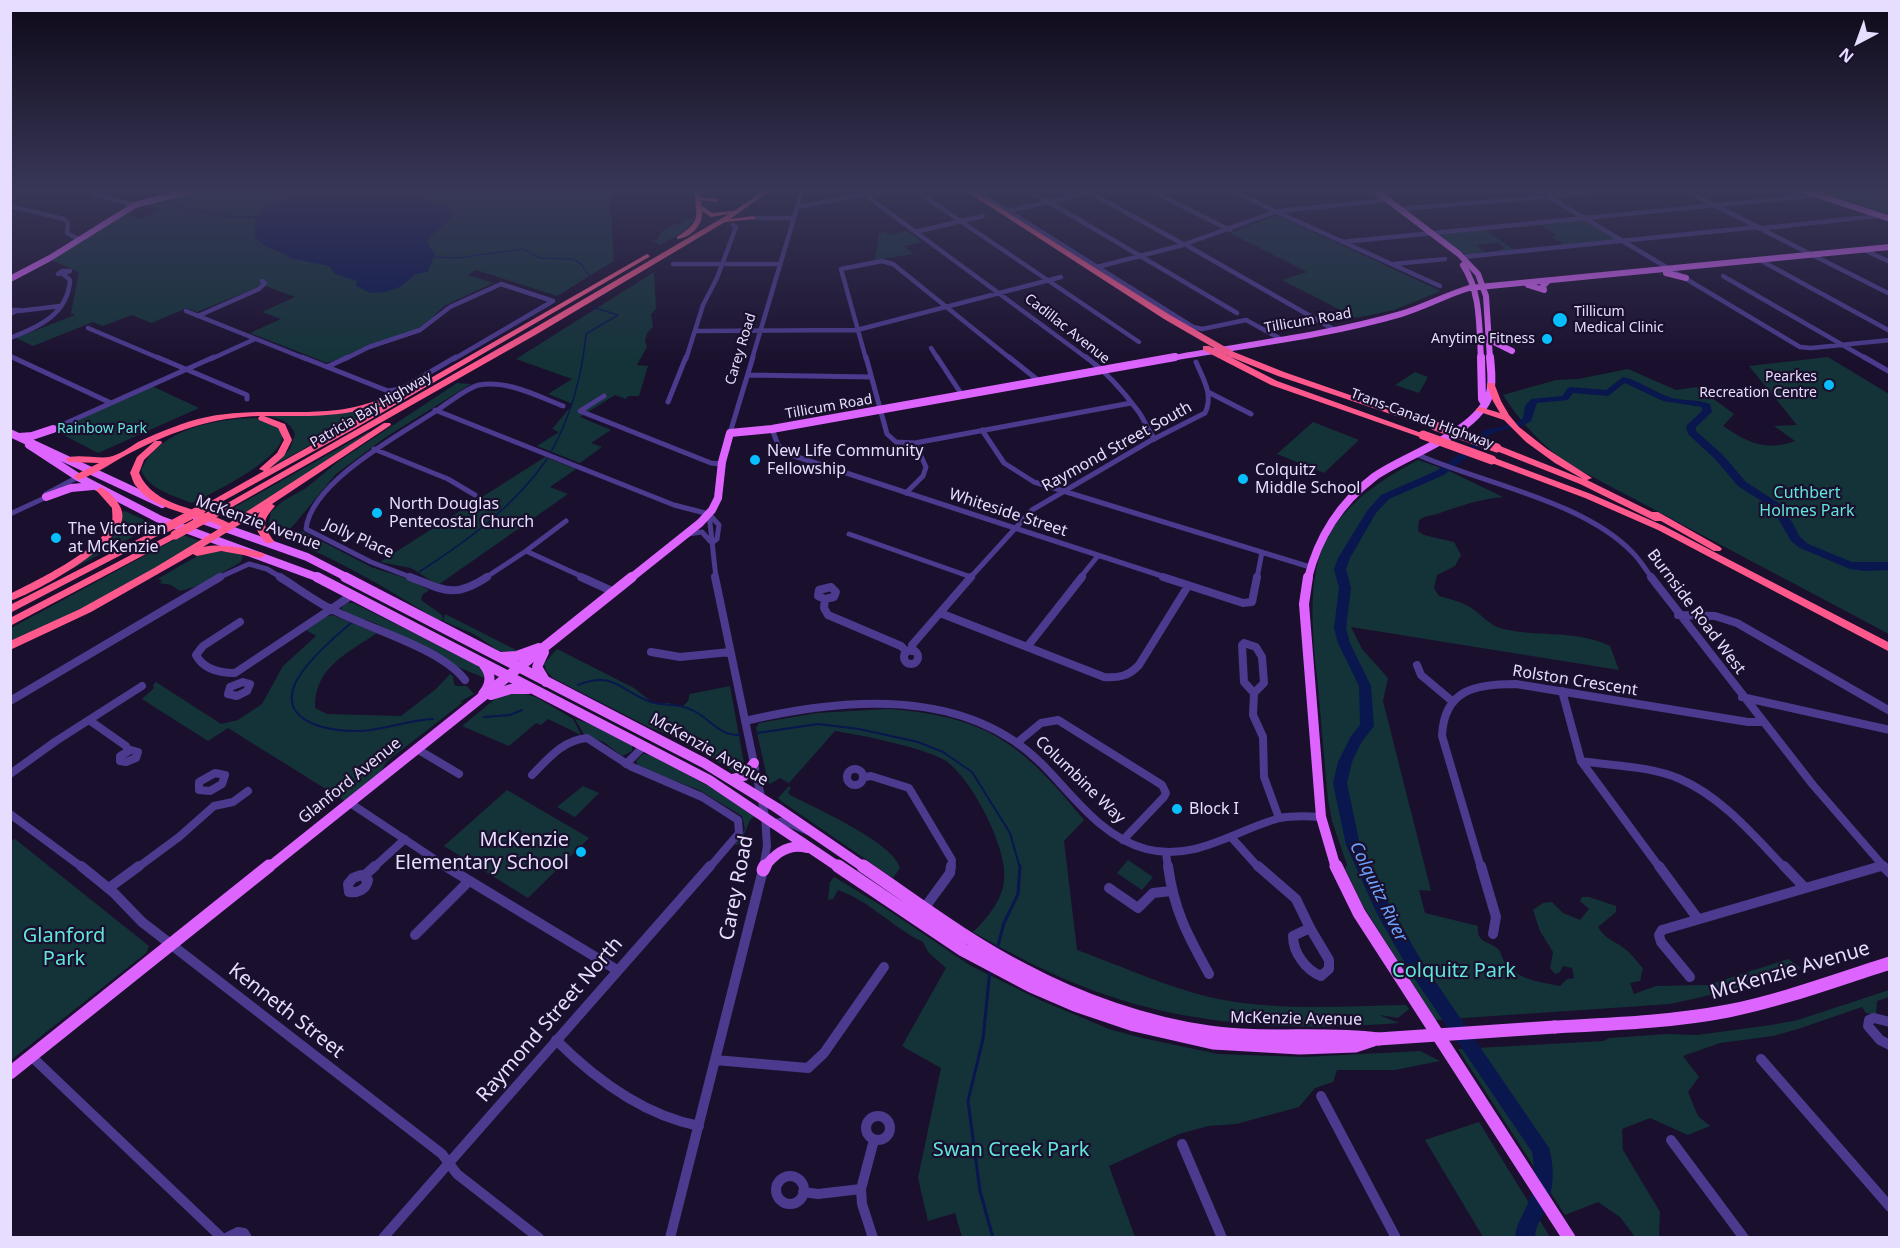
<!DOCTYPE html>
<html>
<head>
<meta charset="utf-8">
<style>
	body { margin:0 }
	#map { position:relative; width:1900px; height:1248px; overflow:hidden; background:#1a102d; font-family:"Noto Sans",sans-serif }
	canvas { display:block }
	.frame { position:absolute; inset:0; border:12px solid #e6ddff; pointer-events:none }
	.north { position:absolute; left:1828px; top:12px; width:60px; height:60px; -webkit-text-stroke:4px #1a102d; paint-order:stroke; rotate:221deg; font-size:16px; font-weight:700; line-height:24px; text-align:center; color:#e6ddff }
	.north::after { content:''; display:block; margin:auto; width:21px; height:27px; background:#e6ddff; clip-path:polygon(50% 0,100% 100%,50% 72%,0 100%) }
</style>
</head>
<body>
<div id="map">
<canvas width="1900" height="1248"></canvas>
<div class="frame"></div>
<div class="north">N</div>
</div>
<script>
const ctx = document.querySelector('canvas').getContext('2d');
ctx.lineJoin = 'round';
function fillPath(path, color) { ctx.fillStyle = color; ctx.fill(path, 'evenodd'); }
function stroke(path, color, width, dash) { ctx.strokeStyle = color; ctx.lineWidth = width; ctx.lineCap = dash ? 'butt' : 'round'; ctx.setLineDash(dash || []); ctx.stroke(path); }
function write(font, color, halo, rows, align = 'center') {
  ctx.font = font + ' "Noto Sans",sans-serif'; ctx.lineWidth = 4.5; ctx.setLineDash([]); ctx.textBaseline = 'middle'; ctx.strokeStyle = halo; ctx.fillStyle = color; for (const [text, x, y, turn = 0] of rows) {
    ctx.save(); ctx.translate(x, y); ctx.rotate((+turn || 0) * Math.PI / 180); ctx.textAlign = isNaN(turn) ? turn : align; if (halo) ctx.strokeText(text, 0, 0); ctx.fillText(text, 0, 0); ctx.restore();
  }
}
fillPath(new Path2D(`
	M199 191H610L614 261 557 296 476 270 468 275 493 283 444 306 428 322 415 330 327 363 250 333 281 319 262 312 295 297 263 285 197 312 187 308 151 323 132 315 103 326 93 322 33 346 16 338 75 315 71 313 79 272 51 260 125 214 142 219 160 209 145 204Z
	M1813 191H1881L1889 194V217Z
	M1275 216H1279L1441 291 1394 310 1356 318 1282 280 1307 272 1230 233Z
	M686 219H695L684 232 660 245 651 241 657 240C661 229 671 224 682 224Z
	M1580 219 1619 240 1546 248 1542 247 1560 245 1562 242 1550 237 1557 235 1540 225 1485 230 1513 249 1540 248 1490 252 1505 248 1498 243 1476 245 1487 253 1466 255 1438 235Z
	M907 231 922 242 904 246 914 254 875 260 879 233 885 232 889 235Z
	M654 272 656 309 651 314 653 327 647 333 645 341 647 347 637 365 648 366 639 396H628L626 399 615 395 580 417 611 430 591 443 602 447 580 463 537 446 559 432 552 429 573 404 548 394 572 379 516 359Z
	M1828 357 1889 394V634L1572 466C1544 448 1521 423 1503 395L1556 380 1578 379 1628 369 1676 390 1697 387 1734 414 1723 426C1746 442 1767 452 1795 441L1774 426 1797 425 1749 366Z
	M1415 372 1428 377 1419 393 1395 385Z
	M457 383 471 384 386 437 336 474 292 527 285 531 271 530 269 522 271 512 283 501 306 488 339 461Z
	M152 386 199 408 98 453 56 431 72 424 71 423Z
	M394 399 269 468 290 449 295 434C289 418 273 417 258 415L337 413Z
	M255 418C336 434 213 493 192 503 174 496 148 489 141 470 159 429 215 419 255 418Z
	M1313 422 1359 440 1324 473 1277 454Z
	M368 432 371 433 241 517 233 518 221 515Z
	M545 457 576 469 550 487 568 494 438 585 411 568 380 562Z
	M1418 460 1447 470 1503 497C1479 499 1460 506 1437 514 1430 516 1426 515 1419 520L1418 531 1424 535 1454 542 1461 555 1455 566 1437 575 1434 588 1439 596C1449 599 1460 601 1470 607 1480 613 1489 625 1500 628 1537 638 1575 629 1610 646L1619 670 1351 627 1362 649 1388 678 1383 701 1431 891 1419 890 1425 913 1478 926C1476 944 1490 941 1498 949 1501 952 1502 958 1505 962 1518 980 1539 982 1560 986L1567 979 1574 978 1572 968 1563 966 1560 972 1555 974 1550 968 1553 952 1540 931 1533 910 1543 903 1552 902 1563 913 1580 920 1589 909 1580 901 1582 897H1589L1616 906V912L1598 927C1607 941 1614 940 1625 949 1632 954 1637 962 1643 968L1640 981 1630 983 1634 994 1656 986 1708 985 1788 959 1801 968 1742 988 1670 1004 1435 1020 1362 904 1345 868 1347 865 1332 821 1328 800C1324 759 1321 717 1317 676 1305 564 1312 516 1418 460Z
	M125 511 155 525 27 593 99 548 120 512Z
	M302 531 371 567 405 578 429 590 422 595 421 600 442 615 443 619 440 621 434 618C388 589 338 559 286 539Z
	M183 535 202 542 127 586 11 643V628Z
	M215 551 233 552 243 556 241 562 198 586 180 591 171 585 159 583 162 581 159 579 154 581 199 555Z
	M346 603H353L477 664 483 669 485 678C446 664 412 640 375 623 363 618 350 617 341 608Z
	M445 614 520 652 499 651 474 634 443 621Z
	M332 615 377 633C348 653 314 667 315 708L327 714 401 716 436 689 450 674 453 676 454 684 456 686H467L474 694 461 701 462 703 386 762 381 772 345 801 228 728 208 741 142 699 154 688 153 685 156 682 221 724 238 720 262 704 283 666 316 636 306 630 325 617Z
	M557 649 634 688 653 703H668L682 707 688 701 690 694 730 686 745 769 740 772H734L689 743 651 728 553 678 547 672 544 664Z
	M521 693 536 697 573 719 581 735 548 719 541 725 536 723 509 746 462 726 499 696Z
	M888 709C988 716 1023 745 1084 820L1064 841 1077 950C1125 967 1174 991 1224 1000 1284 1011 1345 1006 1406 1005L1409 1009 1398 1018 1379 1015 1399 1023C1295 1031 1191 1027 1092 990 1051 975 1012 954 973 932 986 920 1002 900 1004 882 1009 850 972 779 946 761 926 748 861 735 835 731L789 783 780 778 770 784 768 782 756 728 759 723 816 713Z
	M575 719 599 727 632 745V751L622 756 604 742 585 736Z
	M643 754 651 755 721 793 755 816 750 820 740 844 735 845 745 829 742 816 699 790 639 767 636 761Z
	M583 786 599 793 575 817 557 807Z
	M789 786 791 788 788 792 790 795C815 808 893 842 900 868L893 878 781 801 778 798Z
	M507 790 589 838 528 898 444 846Z
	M15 839 149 946 146 953 11 1060 10 842Z
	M1128 860 1153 877 1142 890 1117 873Z
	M834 877 882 906 971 966 1042 1001 1109 1029 1142 1038 1218 1054 1305 1057 1420 1051 1440 1061 1395 1070H1337L1333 1082 1315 1088 1299 1107 1236 1124 1208 1126 1179 1134 1109 1166 1135 1237H962L955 1213 928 1221 918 1178 941 1068 902 1046 946 968 928 952 923 942C893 928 870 901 838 890L833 899 828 900 830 882Z
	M1889 990V997L1877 1001 1876 1015 1866 1013 1862 1007 1798 1029 1773 1036 1720 1043 1683 1056 1699 1077 1688 1092 1698 1116 1710 1126 1688 1135 1650 1118 1622 1129 1623 1150 1660 1212 1659 1237H1635L1620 1217 1598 1202 1565 1215 1458 1049 1604 1041 1609 1038 1667 1034 1697 1035 1771 1025 1798 1020Z
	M1479 1122 1550 1237H1483L1425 1140Z`), '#133338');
fillPath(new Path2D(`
	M334 191 419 197 450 208 448 211 452 215C450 224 433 230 427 242L435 254 428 272 416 274 400 287 385 292 371 293 356 286 357 281 335 274 329 266 289 258 287 255 264 246 255 237V218L263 214 261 212 273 204 274 201Z`), '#09174e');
stroke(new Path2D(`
	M170 198 169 203 177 207 231 217H257
	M432 257 457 258 523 249 540 258 573 259 581 264 590 277
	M551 452C572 414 582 377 586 334L618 315 592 307
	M419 572C467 541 514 507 547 459`), '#09174e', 1.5);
stroke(new Path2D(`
	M351 623C334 637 303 665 295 684 278 724 333 732 360 731 385 730 408 720 433 719
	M578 685C614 670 621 692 651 702 667 707 678 702 696 712 712 721 720 736 740 735
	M484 717 510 715 522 710
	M757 733 818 724 859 729 918 742 943 752 972 772 1010 833 1020 868`), '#09174e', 2);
stroke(new Path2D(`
	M997 949 1004 923 1018 894 1020 866
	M990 969 983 1039 968 1101 980 1191 993 1238`), '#09174e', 3);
fillPath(new Path2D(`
	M1623 377C1641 381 1655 393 1672 398 1685 401 1698 399 1710 404L1712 412 1696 427V431L1723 455 1746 482 1780 504 1792 522 1800 537 1808 544 1852 562H1890V570L1864 571 1850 569 1800 548 1791 541 1772 508 1738 486 1715 459 1688 434 1686 426 1702 411V407L1663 401 1625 383 1608 396 1573 393 1568 400 1537 403 1531 421 1522 426H1516L1490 434 1477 450 1444 475 1389 499 1376 513 1350 558 1346 569 1351 588 1346 628 1350 643 1371 686 1374 726 1361 743 1352 762 1347 783 1360 845 1389 904 1422 962 1549 1148C1555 1170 1554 1189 1545 1210 1541 1219 1535 1227 1535 1238H1515C1516 1224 1524 1213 1529 1201 1536 1185 1535 1168 1532 1152L1410 972 1377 914 1346 845 1333 783 1338 762 1351 736 1360 725 1359 686 1338 643 1334 628 1339 588 1334 569 1338 558 1367 511 1381 495 1436 471 1471 446 1484 430 1514 424 1523 418 1525 406 1531 399 1562 396 1568 388 1571 387 1606 390Z`), '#09174e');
stroke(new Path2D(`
	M860 191 1088 359
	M916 191 1139 342
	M976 191 1193 327 1202 329 1246 320 1279 338
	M1030 191 1237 313
	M1087 191 1183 244
	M1152 191 1230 230
	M1233 191 1275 211
	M1686 191 1758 227
	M99 193H104L94 195Z
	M101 196 135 205
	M1549 196 1603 191
	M1549 197 1800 347 1811 348 1890 340
	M10 206 64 219 68 223 67 233 78 239
	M797 207 883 191
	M1400 209 1544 197
	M1008 211 1092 192
	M1279 211 1389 200
	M1279 213 1440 286
	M753 218H793
	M1764 228 1878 216
	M1763 230 1890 294
	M915 232 983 216
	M1342 242 1819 195
	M1185 244 1275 212
	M1186 245 1333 329
	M1862 249 1890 262
	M1463 257 1758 227 1765 229 1757 228
	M1758 259 1890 331
	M673 264H780
	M1394 264 1445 259
	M1097 267 1183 245
	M62 271H70L58 274Z
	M1723 276 1867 359
	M10 310H19L10 314
	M19 311 60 306
	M186 311 306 359
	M198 316 259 289 265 283 262 281
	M88 328 161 359
	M696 331 857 330 1061 277
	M10 338C39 327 68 314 70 280L63 274
	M931 348 938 359
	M10 356 16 359
	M211 359 255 339
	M345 359 369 347 420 330 450 307 501 284 553 301
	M454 359 553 301
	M686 359 703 305 717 278 736 227 733 225
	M752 359 802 191
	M866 359 841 269 882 261 893 264 1011 359`), '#4b3a8e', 4.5);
stroke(new Path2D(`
	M12 357 111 403
	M157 357 247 395V399
	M302 357 388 391 401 389 456 357
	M866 357 887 434 896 442 915 443 1131 403
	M937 357 962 395
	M1009 357 1039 381
	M1086 357C1105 371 1124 392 1138 411 1145 420 1147 430 1155 439
	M1864 357 1890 372
	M327 367 348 357
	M748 375 871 377
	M1208 392 1251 414
	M604 396 580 411 711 463 721 464
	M668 402 686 357
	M435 410 674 505 709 514 719 525 717 539 712 543
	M53 429 214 357
	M772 429 778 445 788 454 1168 578
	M982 430 1004 463 1034 482 1310 567
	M730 433 753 357
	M374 449 448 479 475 495
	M1416 454C1481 483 1584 501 1633 553 1640 560 1646 570 1652 578
	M906 493 923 476 926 467 915 443
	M46 494 78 477
	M10 514 51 495
	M709 514 716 578
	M688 534 702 532 710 541
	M849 534 971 577
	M526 551 566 521
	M218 578 249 564 267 569 282 578
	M413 578 371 562 306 529C311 482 399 435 436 411 447 404 468 387 479 385 508 380 537 396 563 406
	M485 578 526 551 585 578
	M970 578 1032 510 1150 441 1205 413C1214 395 1203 379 1196 362
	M1080 578 1097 557
	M1257 578 1262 552`), '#4b3a8e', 5);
stroke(new Path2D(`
	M280 577C296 587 313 600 331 609 367 628 441 648 465 680
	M410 577C444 590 454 599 487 577
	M581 577 614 592
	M715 577 765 816 767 846 763 868
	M1163 577 1243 603 1252 602 1257 577
	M1651 577 1813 785 1885 868
	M831 587 836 592 834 597 825 599 818 596 819 590Z
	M825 599 824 608 828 615 901 646 907 652
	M940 613 1104 677C1119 678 1129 676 1139 665L1188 586
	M1678 615 1715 616 1737 623 1890 711
	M240 622 203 646 196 655C204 670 220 673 235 673L352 595
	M1244 643 1256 647 1262 657 1264 683 1254 693 1244 682 1242 645Z
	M1027 647 1082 577
	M904 657a7 7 0 1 1 14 0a7 7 0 1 1-14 0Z
	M913 651 912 645 971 577
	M651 652 680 657 730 652
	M1417 665 1421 675 1452 701
	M243 682 250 684 247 691 237 696 228 694 230 687Z
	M1562 691 1581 761 1660 868
	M1254 693 1253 715 1263 737 1264 777 1279 818
	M1742 697 1890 730
	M10 701 220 577
	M89 720 126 746 128 751
	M745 721C842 698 964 686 1042 764 1073 795 1101 837 1146 849 1195 862 1235 830 1280 818 1294 815 1308 816 1321 817
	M1018 742 1041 723 1058 720 1162 785 1166 793 1164 797 1123 840
	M417 749 459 774
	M131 750 138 752 136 758 126 762 120 761V756Z
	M1581 761C1614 766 1650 766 1680 779 1722 797 1754 836 1785 868
	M626 764 644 746
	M847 777a8 8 0 1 1 16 0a8 8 0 1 1-16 0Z
	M215 773 225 775 222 784 210 791 199 790V782Z
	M10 774 56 741 142 686
	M532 775C548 759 563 740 587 738L630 766 702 797 738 820 739 833 709 868
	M865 777 871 776 909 788 952 860 951 868
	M350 803 448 868
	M10 814 83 868
	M771 824 785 821 808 831
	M1231 837 1259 868
	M1166 853 1168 868
	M137 868 179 837 214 806 233 802 248 791
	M373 868 405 839
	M1481 868 1442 736C1444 689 1476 684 1516 684L1748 722H1762
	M1876 868 1882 866`), '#4b3a8e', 8);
stroke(new Path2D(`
	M81 866 113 892 142 922 442 1154 457 1174 539 1238
	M445 866 617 970
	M1168 866C1174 911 1188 936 1209 974
	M1258 866 1296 899 1310 928
	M1481 866 1496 917 1493 934
	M1659 866 1698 919
	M1784 866 1805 888
	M1883 866 1890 873
	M361 875 368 880C366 890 358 893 349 892L348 884 353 878Z
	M364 876 375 866
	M109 888 139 866
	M1109 888 1138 908 1153 893 1171 891
	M923 910 950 873 951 866
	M1310 928 1329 960V969L1321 976C1306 970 1293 953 1293 936Z
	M415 935 469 881
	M1690 977 1661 942 1659 935 1662 930 1881 866
	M1890 1022 1874 1018 1869 1020 1868 1026 1880 1040 1890 1045
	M556 1040C596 1080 643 1115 699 1126
	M31 1056 222 1238
	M1761 1059 1890 1207
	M715 1060 808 1068 824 1053 884 967
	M1321 1096 1396 1238
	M866 1128a12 12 0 1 1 24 0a12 12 0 1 1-24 0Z
	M1671 1140 1744 1238
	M1182 1144 1222 1238
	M776 1190a14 14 0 1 1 28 0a14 14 0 1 1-28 0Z
	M803 1192 818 1194 861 1189
	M226 1238 238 1232 244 1233 247 1238
	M383 1238 710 866
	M670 1238 764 866
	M873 1238 862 1204 861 1189 874 1140`), '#4b3a8e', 10);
stroke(new Path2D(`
	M1376 191 1459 254 1478 274 1486 296 1490 359
	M1805 191 1890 219
	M1463 265C1481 292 1479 327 1481 359
	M1666 273 1686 278
	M10 279 50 258 135 205 189 191
	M1528 285 1544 290 1543 286 1548 281
	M1488 339 1512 351
	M1167 359C1244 345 1325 336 1401 314 1424 307 1446 295 1469 288L1890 247`), '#de64ff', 6);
stroke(new Path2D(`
	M1481 357 1482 399 1484 402
	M10 433 162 504
	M19 437 32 436 53 429
	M29 445 78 477 161 520 319 578
	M46 497 71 488 93 486
	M197 518 307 557 348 578
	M631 578 700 523 712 510 718 498 722 462 730 433 772 429 1175 357
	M1308 578C1318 538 1340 503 1374 477 1404 455 1479 433 1490 393 1493 382 1491 369 1490 357`), '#de64ff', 8);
stroke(new Path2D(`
	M317 577 709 780 840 868
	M345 577 704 763 777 808 865 868
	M1308 577 1304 604 1321 817 1336 868
	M544 652 537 667 546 682
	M500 657 517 656 539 648
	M483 694C491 685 492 675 484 665
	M491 695 511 689H529
	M732 779 744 776 754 763
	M268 868 632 577
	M764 868C775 853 789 843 807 848`), '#de64ff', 10);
stroke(new Path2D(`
	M838 866 963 950 1031 986 1075 1005 1134 1025 1213 1043 1300 1048 1355 1046 1373 1040
	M863 866C916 902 967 941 1024 970 1080 1000 1146 1023 1209 1032 1266 1040 1322 1032 1378 1039
	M1336 866 1359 913 1569 1238
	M763 870 765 866
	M1555 1027C1613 1024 1671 1022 1728 1011 1783 1000 1836 980 1890 963
	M10 1073 269 866`), '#de64ff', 13);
fillPath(new Path2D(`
	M694 191H700L701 197 718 199 719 200 716 202 701 200 702 206 712 213 734 211 763 191H770L730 219 753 216 756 218 755 219 725 222 537 334 218 515 215 516 210 513 531 330 729 214 711 217 702 211C704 225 690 238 677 239V237C701 221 697 218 694 191Z
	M966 191H973L1170 315 1234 352 1284 372 1439 426 1435 429 1432 428 1278 376 1228 356 1164 319Z
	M647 254 650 256 649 257 354 429 205 511H199L197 509 264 471 259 469 277 453 284 440 278 428 259 420 258 418 260 416C214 417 173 431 132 452 114 461 97 474 78 480L74 477 75 475 99 463 69 462 65 459C73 453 98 459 109 457 119 455 130 447 138 442 160 432 183 422 207 417 248 409 287 414 327 411 349 410 369 403 390 397L394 399ZM387 403 269 469 284 456 292 440 285 424 264 416C309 416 343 418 387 403Z
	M1203 346H1209L1277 381 1427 435 1426 437H1420L1271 385 1203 350Z
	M1488 383H1494L1501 401 1509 415 1519 427 1547 449 1592 478 1587 480 1652 512H1658L1720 547 1722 549 1720 551H1714L1661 521H1655L1580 484 1494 450V446H1500L1583 479 1555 463 1526 442 1504 420 1477 411 1476 409 1480 407 1500 413 1493 401 1487 385Z
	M384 423H390L391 425 272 504 275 506C262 521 262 525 274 541L272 543H266C257 533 252 524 260 512L203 547C224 543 243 548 263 553L265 555 263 557 260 558 221 551 197 556 193 554 91 612 10 650V641L80 609 156 567 222 527C198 513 154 512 136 486 133 483 132 477 130 473L137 457 155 441H161L162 443 144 460 139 473C154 508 200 507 229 523Z
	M1492 457 1591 494 1664 526 1890 643V652L1658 530 1585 498 1489 462V458Z
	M101 487C107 490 111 494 115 499 120 505 124 512 122 520 115 548 37 592 10 601V594C36 581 102 549 112 522 113 518 112 512 112 508L96 490Z
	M162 527 167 530 165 532 10 613V605Z
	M175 532 180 535 178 537 10 626V618Z`), '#ff588d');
stroke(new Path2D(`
	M1378 1039 1555 1027`), '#de64ff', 13);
stroke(new Path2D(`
	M1435 426 1497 448
	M1423 435 1492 460
	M162 530 202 509
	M175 535 215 513`), '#ff588d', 9);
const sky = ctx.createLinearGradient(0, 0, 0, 366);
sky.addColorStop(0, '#0e0919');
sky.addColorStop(0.52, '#383757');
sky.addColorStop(1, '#38375700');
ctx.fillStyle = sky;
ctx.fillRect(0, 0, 1900, 366);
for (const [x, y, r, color] of [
	[1560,320,8,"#09beff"],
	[1547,339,6,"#09beff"],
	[1829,385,6,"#09beff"],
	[755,460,6,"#09beff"],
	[1243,479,6,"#09beff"],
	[377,513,6,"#09beff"],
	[56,538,6,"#09beff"],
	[1177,809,6,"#09beff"],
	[581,852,6,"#09beff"]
]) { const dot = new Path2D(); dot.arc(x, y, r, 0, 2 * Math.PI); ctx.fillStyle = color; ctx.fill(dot); stroke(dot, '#1a102d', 2); }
write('14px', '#e6ddff', '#1a102d', [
	["Tillicum",1574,312,"left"],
	["Medical Clinic",1574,328,"left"],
	["Anytime Fitness",1535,339],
	["Pearkes",1817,377],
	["Recreation Centre",1817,393]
], 'right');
write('14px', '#e6ddff', '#1a102d', [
	["Tillicum Road",1308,321,-10],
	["Cadillac Avenue",1067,329,38],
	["Carey Road",741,349,-73],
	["Tillicum Road",829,407,-10],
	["Patricia Bay Highway",371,410,-30],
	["Trans-Canada Highway",1422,419,20]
]);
write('14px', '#61e6db', '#1a102d', [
	["Rainbow Park",102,429]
]);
write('16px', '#e6ddff', '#1a102d', [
	["Raymond Street South",1117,447,-29],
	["Whiteside Street",1008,513,18],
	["McKenzie Avenue",258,523,20],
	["Jolly Place",359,539,24],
	["Burnside Road West",1696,612,53],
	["Rolston Crescent",1575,681,9],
	["McKenzie Avenue",709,750,29],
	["Columbine Way",1080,780,44],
	["Glanford Avenue",350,781,-39],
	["McKenzie Avenue",1296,1019,1]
]);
write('16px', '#e6ddff', '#1a102d', [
	["New Life Community",767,451],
	["Fellowship",767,469],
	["Colquitz",1255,470],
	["Middle School",1255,488],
	["North Douglas",389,504],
	["Pentecostal Church",389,522],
	["The Victorian",68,529],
	["at McKenzie",68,547],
	["Block I",1189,809]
], 'left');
write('16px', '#61e6db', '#1a102d', [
	["Cuthbert",1807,493],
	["Holmes Park",1807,511]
]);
write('italic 18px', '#6ba2ff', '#1a102d', [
	["Colquitz River",1378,892,64]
]);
write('20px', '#e6ddff', '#1a102d', [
	["McKenzie",569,840],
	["Elementary School",569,863]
], 'right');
write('20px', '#e6ddff', '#1a102d', [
	["Carey Road",737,888,-79],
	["McKenzie Avenue",1790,971,-16],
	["Kenneth Street",286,1011,38],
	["Raymond Street North",550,1020,-49]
]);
write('20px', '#61e6db', '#1a102d', [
	["Glanford",64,936],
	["Park",64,959],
	["Colquitz Park",1454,971],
	["Swan Creek Park",1011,1150]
]);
</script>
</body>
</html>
